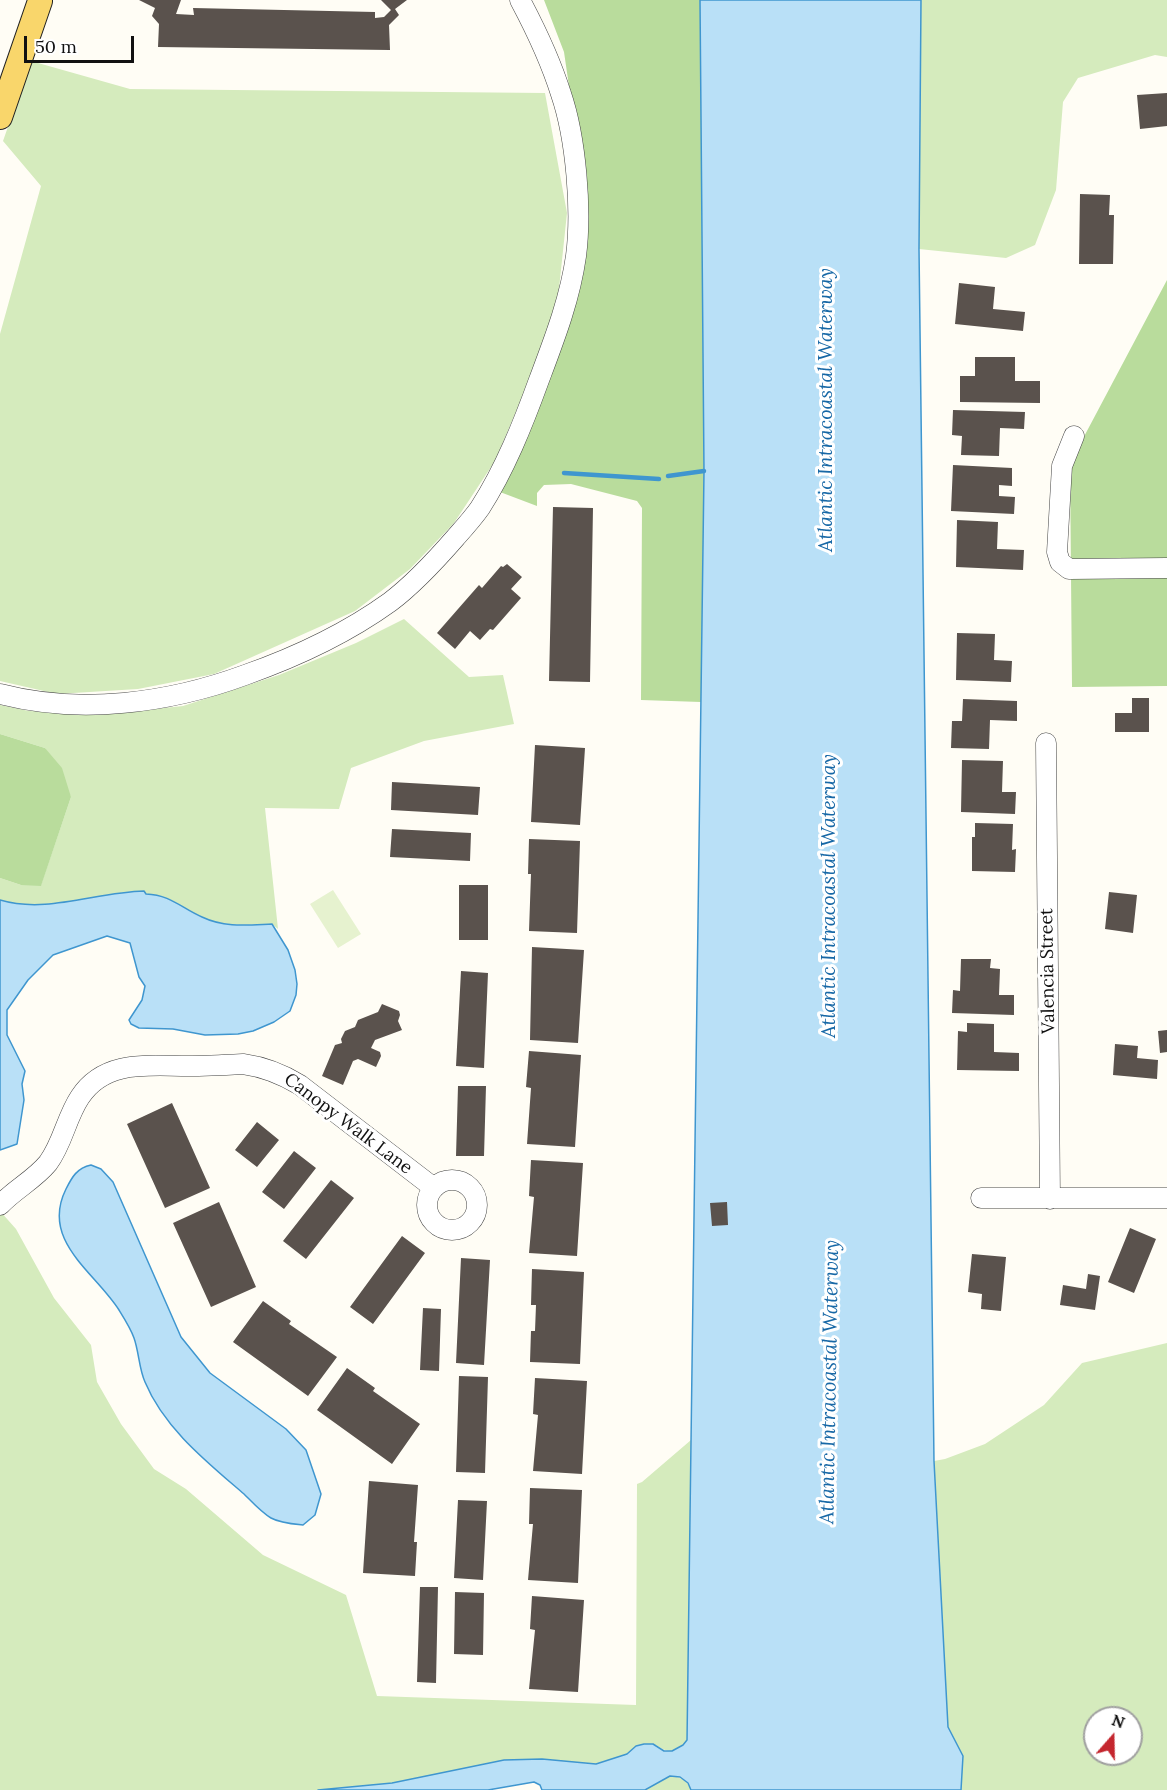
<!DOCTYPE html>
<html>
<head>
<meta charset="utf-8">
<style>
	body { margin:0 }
	#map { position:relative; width:1167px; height:1790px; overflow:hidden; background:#fffdf5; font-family:Lora,serif }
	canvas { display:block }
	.north { position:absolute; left:1083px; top:1706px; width:60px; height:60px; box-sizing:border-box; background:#fff; border:2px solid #a0a0a0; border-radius:50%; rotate:20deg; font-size:16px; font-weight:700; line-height:24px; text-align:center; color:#111 }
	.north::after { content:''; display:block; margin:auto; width:21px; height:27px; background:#c4262e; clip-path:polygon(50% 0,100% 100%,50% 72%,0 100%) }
	.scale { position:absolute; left:24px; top:36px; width:110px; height:27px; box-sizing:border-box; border:3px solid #111; border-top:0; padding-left:8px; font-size:18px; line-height:21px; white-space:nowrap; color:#111; -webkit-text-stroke:4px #fff; paint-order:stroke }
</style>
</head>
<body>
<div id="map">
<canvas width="1167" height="1790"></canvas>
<div class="north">N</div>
<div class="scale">50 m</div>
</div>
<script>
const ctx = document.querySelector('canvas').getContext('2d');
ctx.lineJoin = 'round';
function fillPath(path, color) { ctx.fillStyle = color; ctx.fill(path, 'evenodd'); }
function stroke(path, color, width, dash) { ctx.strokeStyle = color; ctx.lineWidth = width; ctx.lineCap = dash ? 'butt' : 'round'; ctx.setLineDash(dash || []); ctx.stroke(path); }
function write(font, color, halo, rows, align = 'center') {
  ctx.font = font + ' Lora,serif'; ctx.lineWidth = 6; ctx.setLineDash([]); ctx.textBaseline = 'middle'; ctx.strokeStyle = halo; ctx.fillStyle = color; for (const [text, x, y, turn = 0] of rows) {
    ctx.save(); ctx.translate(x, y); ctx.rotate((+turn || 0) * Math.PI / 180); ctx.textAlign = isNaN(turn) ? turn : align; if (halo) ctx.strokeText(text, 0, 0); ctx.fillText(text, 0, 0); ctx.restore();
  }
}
fillPath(new Path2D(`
	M921 0H1167V57L1155 55 1078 78 1063 102 1056 190 1035 245 1006 258 919 249Z
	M31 61 130 89 545 93 567 213 558 298 529 381 495 461 454 523 410 569 355 611 214 674 138 689 57 694 0 681V334L41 186 3 141Z
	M404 619 469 677 503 675 514 724 424 741 351 768 339 809 265 808 278 929 272 924C248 925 225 927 202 917 181 908 171 895 146 894L144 891C96 892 47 914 0 900V878L21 885H41L71 797 45 748 0 734V705L29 711 107 714 183 706 279 675 356 643Z
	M0 1211 16 1229 54 1298 91 1345 97 1382 121 1424 154 1469 186 1489 263 1555 346 1595 377 1696 636 1705 637 1484 642 1482 691 1440 687 1740C679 1753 668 1754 656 1745L596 1764 542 1759 504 1760 392 1783 318 1790H0Z
	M1167 1343V1790H961L963 1756 948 1727 934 1461 945 1459 985 1444 1044 1405 1082 1363ZM1095 1718H1131V1754H1095Z
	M669 1776C680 1777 687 1779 691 1790H645Z`), '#d5ebbd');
fillPath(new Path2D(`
	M544 0H700L704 471 701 702 641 700 642 508 637 501 571 484 544 485 537 493V506L500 492 574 303 570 93 564 52Z
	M1167 280V686L1072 687 1070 463Z
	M0 734 45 748 62 768 71 797 41 886 21 885 0 878Z`), '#b9dc9c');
fillPath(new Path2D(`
	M333 890 361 934 338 948 310 904Z`), '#e6f2cf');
const water = new Path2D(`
	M700 0H921L919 249 934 1461 948 1727 963 1756 961 1790H691L688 1783 680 1777 670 1776 645 1790H542L540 1785 534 1782 488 1790H318L392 1783 504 1760 542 1759 596 1764 627 1754 636 1746 644 1744H653L664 1751H672L683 1745 687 1740 704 471Z
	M144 891 146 894C171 895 181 908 202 917 225 928 248 925 272 924L288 950 295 970 297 984 296 995 290 1011 274 1022 253 1031 238 1034 205 1035 173 1029 139 1028 131 1024 129 1020 142 1000 145 986 139 977 130 943 107 936 53 955 28 980 7 1010V1035L25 1071 22 1084 24 1100 17 1144 0 1150V900C47 914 96 892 144 891Z
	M91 1165 101 1169 113 1182 181 1337 210 1373 286 1429 306 1450 321 1494 315 1515 303 1525C293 1524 280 1523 271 1518 262 1513 252 1502 244 1494 207 1462 164 1428 145 1382 139 1369 139 1352 134 1338 131 1329 124 1318 119 1310 95 1272 40 1241 66 1189 72 1177 77 1168 91 1165Z`);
fillPath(water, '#b9e0f7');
stroke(water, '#3f96cf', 1.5);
stroke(new Path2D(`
	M564 473 659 479
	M668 476 704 471`), '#3f96cf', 4.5);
fillPath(new Path2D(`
	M139 0H181L176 14 194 15 193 8 375 12V18L384 17 391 10 381 0H407L395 9 399 15 389 25 390 50 158 47 159 24 152 16 155 8Z
	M1167 93V126L1140 129 1137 95Z
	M1080 194 1110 195 1109 215H1114L1113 264H1079Z
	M959 283 995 287 993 309 1025 312 1023 331 955 324Z
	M975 357H1015V381H1040V403L960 402V376H975Z
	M953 410 1025 412 1024 429 1000 428 999 456 961 455 962 436 952 435Z
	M953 465 1012 468V486L999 485V496L1015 497 1014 514 951 511Z
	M553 507 593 508 590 682 549 681Z
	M957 520 998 522 997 549 1024 550 1023 570 956 567Z
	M507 564 522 577 511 589 521 598 493 630 490 629 480 640 470 631 455 649 437 633 479 585 482 588 501 566 503 567Z
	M957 633 995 634 994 660 1012 661 1011 682 956 680Z
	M1132 698H1149V732H1115V713H1132Z
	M963 699 1017 701V721L990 720 989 749 951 748 952 721H962Z
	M535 745 585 748 580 825 531 822Z
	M962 760 1003 761 1002 792H1016L1015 814 961 812Z
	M392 782 480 787 478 815 391 810Z
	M975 823 1013 824 1012 850 1016 849 1015 872 972 871V837H975Z
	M392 829 471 833 470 861 390 857Z
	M529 839 580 841 577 933 529 931 531 874H528Z
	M459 885H488V940H459Z
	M1109 892 1137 895 1133 933 1105 929Z
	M532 947 584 950 578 1043 530 1040Z
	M961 959H991L990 968 1000 969 999 995H1014V1015L952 1013 953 990 960 991Z
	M461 971 488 973 484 1068 456 1066Z
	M382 1004 399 1011 400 1015 398 1021 402 1030 375 1040 371 1048 380 1052 381 1056 376 1067 358 1059 353 1061 343 1085 322 1076 335 1045 342 1043 341 1039 345 1031 355 1027 358 1020 378 1012Z
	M967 1023 994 1024V1052L1019 1053V1071L957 1070 958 1031 967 1032Z
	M1167 1030V1052L1160 1053 1158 1031Z
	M1115 1044 1138 1046 1137 1058 1158 1060 1157 1079 1113 1075Z
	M529 1051 581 1055 575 1147 527 1144 531 1088 526 1087Z
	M458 1086H486L484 1156H456Z
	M172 1103 210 1188 165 1208 127 1124Z
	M257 1122 279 1140 257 1167 235 1150Z
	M294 1151 316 1168 284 1209 262 1192Z
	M531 1160 583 1163 577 1256 529 1253 534 1197 529 1196Z
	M331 1180 354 1198 306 1259 283 1241Z
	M219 1202 256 1287 211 1307 173 1223Z
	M727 1202 728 1225 712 1226 710 1203Z
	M1130 1228 1156 1239 1134 1293 1108 1282Z
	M402 1236 425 1253 373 1324 350 1307Z
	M972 1254 1006 1257 1001 1311 981 1309 982 1294 968 1292Z
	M461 1258 490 1260 484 1365 456 1363Z
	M532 1269 584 1272 580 1364 530 1362 531 1331H535L536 1305H531Z
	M1088 1274 1100 1276 1095 1310 1060 1305 1063 1285 1086 1289Z
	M263 1301 291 1321 289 1324 337 1357 308 1396 233 1342Z
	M423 1308 441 1309 439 1371 420 1370Z
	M347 1368 375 1388 373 1391 420 1424 392 1464 317 1410Z
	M459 1376 488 1377 485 1473 456 1472Z
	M535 1378 587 1381 582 1474 533 1471 538 1415 533 1414Z
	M369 1481 418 1485 414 1542H417L415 1576 363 1573Z
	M530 1488 582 1490 578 1583 528 1580 533 1524H529Z
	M458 1500 487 1501 483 1580 454 1578Z
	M420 1587H438L436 1683 417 1682Z
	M455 1592 484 1593 483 1655 454 1654Z
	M532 1596 584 1600 578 1692 529 1689 535 1630 530 1629Z`), '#5a524d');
const minor = new Path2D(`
	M1074 436 1062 466 1057 552 1060 562 1069 569 1167 568
	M0 694C80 715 169 703 245 675 296 657 347 633 390 602 414 584 436 560 456 537 464 528 473 518 480 508 505 469 523 424 539 380 554 340 570 299 576 256 582 210 576 138 561 94 551 62 536 30 520 0
	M1046 743 1050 1199
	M427 1205a25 25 0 1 1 50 0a25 25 0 1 1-50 0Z
	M981 1198H1167
	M0 1205C15 1189 34 1180 48 1163 63 1143 66 1118 80 1097 105 1059 149 1066 188 1066 206 1066 225 1065 243 1064 265 1067 282 1074 300 1085L434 1188`);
const major = new Path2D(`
	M0 117 40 1`);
stroke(minor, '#444', 21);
stroke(major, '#222', 26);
stroke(minor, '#fff', 20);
stroke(major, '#f9d66b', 24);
write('18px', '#111', '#fff', [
	["Valencia Street",1048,971,-91],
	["Canopy Walk Lane",348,1124,37]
]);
write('italic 20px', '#1768a6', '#fff', [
	["Atlantic Intracoastal Waterway",826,410,-90],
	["Atlantic Intracoastal Waterway",829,896,-90],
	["Atlantic Intracoastal Waterway",830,1382,-89]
]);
</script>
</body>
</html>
